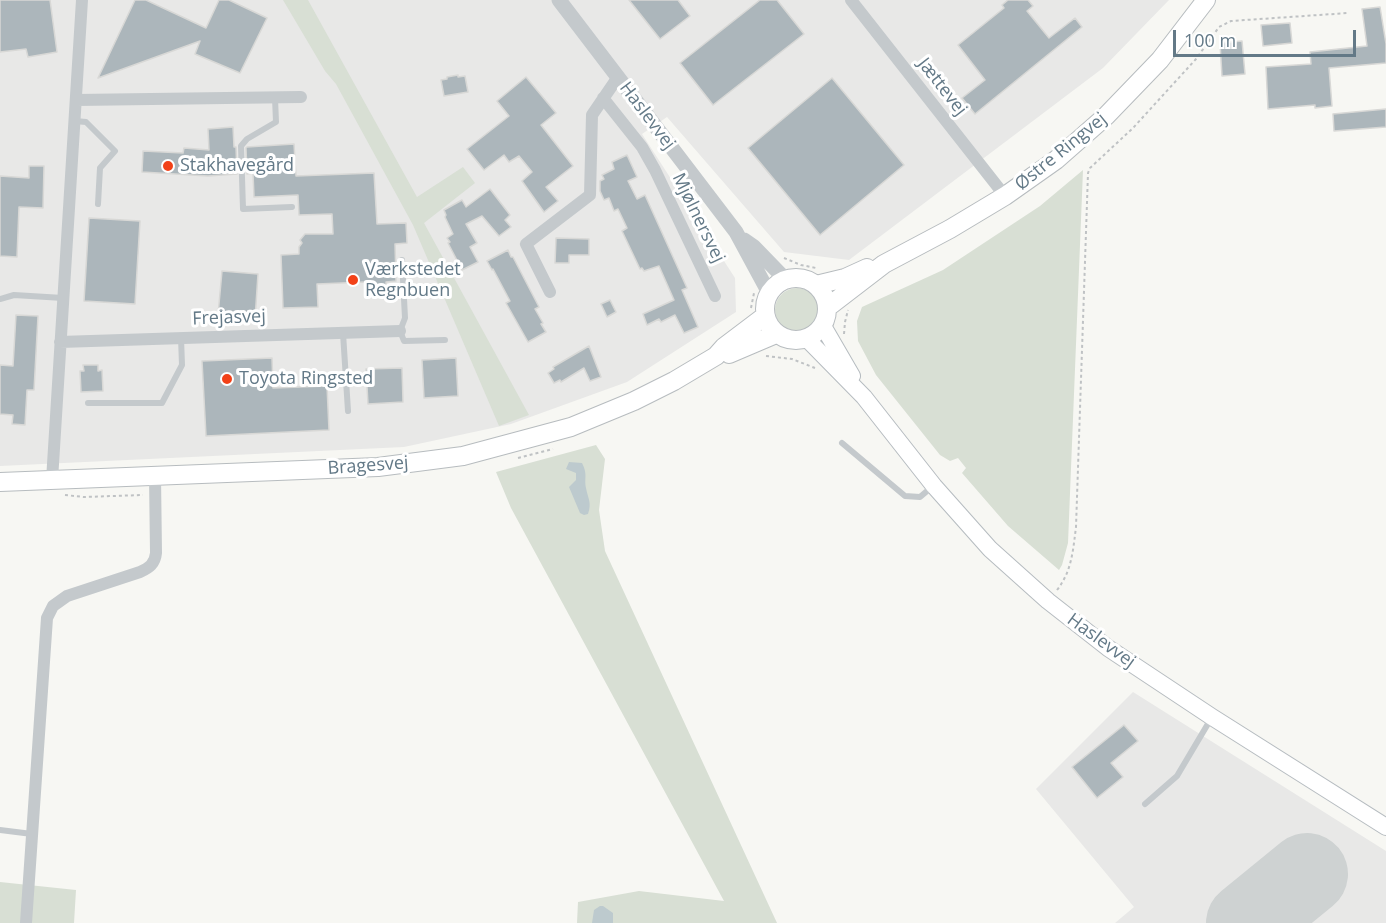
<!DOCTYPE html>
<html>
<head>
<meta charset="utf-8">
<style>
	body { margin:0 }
	#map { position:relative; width:1386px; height:923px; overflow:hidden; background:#f7f7f3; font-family:"Open Sans",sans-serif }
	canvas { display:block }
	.scale { position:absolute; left:1173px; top:30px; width:183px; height:27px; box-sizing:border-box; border:3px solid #637987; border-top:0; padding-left:8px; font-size:18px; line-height:21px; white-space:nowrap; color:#637987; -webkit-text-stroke:4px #fff; paint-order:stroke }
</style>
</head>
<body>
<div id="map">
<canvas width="1386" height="923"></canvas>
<div class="scale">100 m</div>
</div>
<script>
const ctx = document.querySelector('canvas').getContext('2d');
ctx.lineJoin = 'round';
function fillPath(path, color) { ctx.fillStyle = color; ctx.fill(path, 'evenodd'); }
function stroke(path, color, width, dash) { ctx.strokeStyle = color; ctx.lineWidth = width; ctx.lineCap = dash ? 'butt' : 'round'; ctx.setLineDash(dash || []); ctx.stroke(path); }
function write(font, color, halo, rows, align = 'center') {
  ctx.font = font + ' "Open Sans",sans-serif'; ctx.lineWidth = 6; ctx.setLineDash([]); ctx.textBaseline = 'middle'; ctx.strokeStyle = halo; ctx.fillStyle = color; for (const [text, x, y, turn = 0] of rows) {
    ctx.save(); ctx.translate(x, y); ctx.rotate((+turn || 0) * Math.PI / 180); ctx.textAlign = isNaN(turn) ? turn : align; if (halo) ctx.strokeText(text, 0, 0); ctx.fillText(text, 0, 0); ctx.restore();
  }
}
fillPath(new Path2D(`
	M0 0H1169L1103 68 849 260 784 252 667 117 642 134 735 278 736 312 627 382 511 424 404 447 0 466Z
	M1133 692 1386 851V923H1115L1134 907 1036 789Z`), '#e8e8e7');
fillPath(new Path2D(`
	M283 0H308L417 197 463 167 475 183 424 223 529 415 499 426 413 225 336 84 325 71Z
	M1083 170 1068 543 1062 565 1059 570 1008 526 962 473 966 468 958 458 950 461 940 455 876 375 858 341 857 321 862 307 943 270 1040 206Z
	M775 310a22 22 0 1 1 44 0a22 22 0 1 1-44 0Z
	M596 445 605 459 599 510 605 551 777 923H577L578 902 639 891 724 901 511 508 496 472Z
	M0 882 76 890 74 923H0Z`), '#d8dfd4');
fillPath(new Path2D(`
	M569 462 582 463C588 475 584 477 586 488 588 499 592 502 588 514L584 515 580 513 569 487 576 480V473L566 469Z
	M600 906H603L613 913V923H592L594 910Z`), '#bdcace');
stroke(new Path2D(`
	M1247 923 1307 874`), '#ced2d2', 82);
const building = new Path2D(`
	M0 0H50L57 52 28 57 26 49 0 52Z
	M135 0H146L206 28 219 0H229L267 18 240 73 195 54 200 41 98 78Z
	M629 0H678L690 16 660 39Z
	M760 0H777L804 34 713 105 680 63Z
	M1008 0H1028L1033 6 1027 11 1049 38 1075 18 1082 27 975 114 962 98 985 80 958 45 1004 8 1002 5Z
	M1380 7 1386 44V63L1329 68 1332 106 1315 108V105L1268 109 1266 67 1311 64 1310 52 1367 46 1362 9Z
	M1290 23 1292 43 1263 46 1261 25Z
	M1242 41 1245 74 1222 76 1220 43Z
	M458 75V77L465 76 468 92 444 96 441 80 447 79V77Z
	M526 77 556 113 541 125 573 166 546 187 558 201 544 212 522 181 532 172 519 156 509 162 504 155 484 170 467 149 509 116 497 101Z
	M832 78 904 165 820 235 748 148Z
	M1386 109V127L1334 131 1333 114Z
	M233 127 234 147H236L237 174 208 176 142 172 143 151 183 153 184 148 209 150 208 129Z
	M294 144 296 176 374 173 377 224 406 223 407 243 395 244 396 281 386 282V296H367L366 282 317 284 318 307 283 308 281 255 299 254V247L302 243 300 240 305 234H333L332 214 299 215 298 195 254 197 253 173 247 174 246 148 247 147Z
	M627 155 637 177 628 181 637 199 645 195 687 288 682 290 698 327 684 333 675 315 661 322 659 319 647 325 643 314 674 300 659 266 644 271 642 268 640 269 622 231 627 228 618 209 614 211 609 198 604 200 600 191V181L604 179 602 175 614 169 612 162Z
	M29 166H44L43 208 19 207 17 257 0 256V176L29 178Z
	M490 189 510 215 505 220 511 227 499 236 482 216 466 224 477 243 470 247 478 262 462 270 448 243 450 242 447 238 453 234 445 217 446 215 444 210 462 200 466 207Z
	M89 218 140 221 135 304 84 301Z
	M556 238 589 239V255H569V263H555Z
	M508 250 511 257H513L539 307 535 309 543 323 541 324 546 332 528 342 506 303 510 301 493 269 492 270 487 261Z
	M222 271 258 274 255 319 218 315Z
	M610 300 616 312 607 317 601 304Z
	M16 315 38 316 34 390H27L25 425 12 424 13 415 0 414V365L13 366Z
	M589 346 601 377 590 381 584 368 561 382 560 380 554 383 548 373 554 369 553 367Z
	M272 358 273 388 327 386 329 430 206 436 202 361Z
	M456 358 458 396 424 398 422 360Z
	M83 365H98V371L102 370 103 391 81 392 80 371H84Z
	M402 368 403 402 368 404 366 369Z
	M1124 725 1138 741 1111 763 1123 777 1097 798 1072 767Z`);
fillPath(building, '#acb6bb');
stroke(building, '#d8d8d6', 1.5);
const secondary = new Path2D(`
	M823 326 852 376
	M807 339 864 397 934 486 990 549 1048 601 1108 648 1212 717 1386 827`);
const primary = new Path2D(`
	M765 309a31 31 0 1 1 62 0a31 31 0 1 1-62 0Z
	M816 285 845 278 867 268
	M828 307 884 264 950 229 1005 196 1056 160 1106 116 1160 60 1206 0
	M729 354 776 334
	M0 482 378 467 463 456 571 427 634 401 674 381 716 356 724 347 765 316`);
stroke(secondary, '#b6bcc0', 18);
stroke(primary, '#b7bcbf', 20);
stroke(new Path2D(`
	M784 258 801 265 816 268
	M751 308 754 293
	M844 334 845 322 848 310
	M766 356 792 359 815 368
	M518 458 553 449
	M65 495 84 497 143 495
	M1057 590C1072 571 1073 550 1076 527L1088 173 1090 168 1133 128 1196 59 1219 27 1231 21 1348 13`), '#bfc2c4', 2, [3, 3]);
stroke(new Path2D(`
	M275 98 276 122 247 139 241 146 243 209 292 207
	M75 121 86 122 115 151 100 168 98 204
	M402 260 405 318 400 331 404 341 445 340
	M0 299 14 295 63 298
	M343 333 348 411
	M88 403H162L182 365 181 338
	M842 443 905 496 920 497 933 486
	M1145 804 1177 776 1212 717
	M0 830 32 834`), '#c4c9cc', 6);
stroke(new Path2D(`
	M851 0 1005 196
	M603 98 642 147 655 170 715 296
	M76 100 301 97
	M550 292 526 244 590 195 592 115 618 77
	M60 342 400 331
	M52 480 82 0
	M26 923 47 618 53 606 67 596 140 572C149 568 155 564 156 553L155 476`), '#c4c9cc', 12);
stroke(new Path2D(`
	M559 0 736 232 769 293
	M744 240 754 247 786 280`), '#c4c9cc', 15);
stroke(secondary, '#fff', 16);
stroke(primary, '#fff', 18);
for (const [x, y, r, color] of [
	[168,166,6,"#f24118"],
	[353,280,6,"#f24118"],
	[227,379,6,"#f24118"]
]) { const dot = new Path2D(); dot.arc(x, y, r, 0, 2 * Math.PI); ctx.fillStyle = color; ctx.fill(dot); stroke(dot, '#fff', 2); }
write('18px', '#637987', '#fff', [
	["Jættevej",942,87,52],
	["Haslevvej",647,116,53],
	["Østre Ringvej",1061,152,-39],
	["Mjølnersvej",698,218,64],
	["Frejasvej",229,318,-2],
	["Bragesvej",368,466,-4],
	["Haslevvej",1101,641,36]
]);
write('18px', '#637987', '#fff', [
	["Stakhavegård",180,166],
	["Værkstedet",365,270],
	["Regnbuen",365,291],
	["Toyota Ringsted",239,379]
], 'left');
</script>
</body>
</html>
